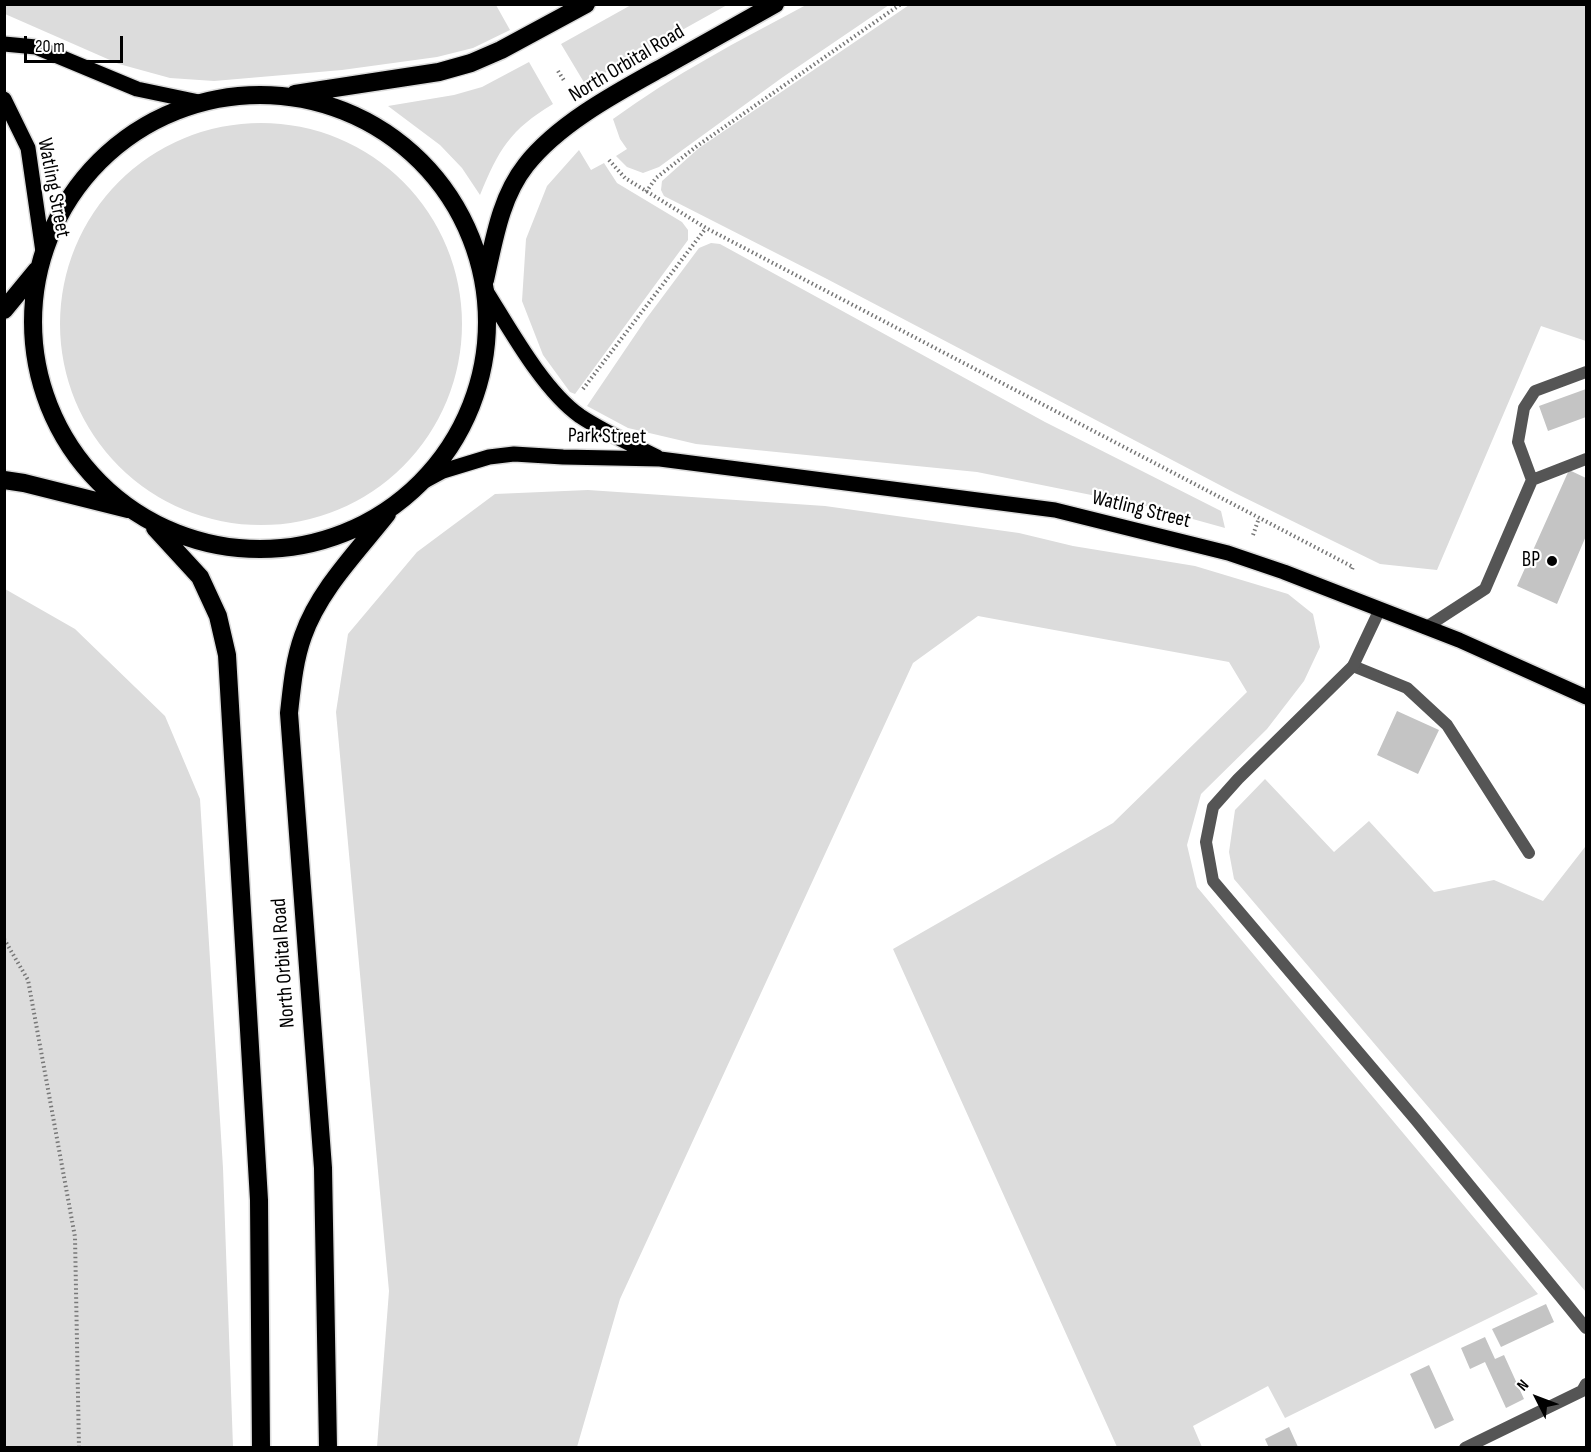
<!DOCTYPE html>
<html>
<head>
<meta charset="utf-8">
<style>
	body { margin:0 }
	#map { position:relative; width:1591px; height:1452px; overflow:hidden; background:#fff; font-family:"Sofia Sans Condensed",sans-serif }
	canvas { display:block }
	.frame { position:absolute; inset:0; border:6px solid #000; pointer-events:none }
	.north { position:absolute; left:1507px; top:1368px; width:60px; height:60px; -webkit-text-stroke:4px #fff; paint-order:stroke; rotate:312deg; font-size:16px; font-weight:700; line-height:24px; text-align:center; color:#000 }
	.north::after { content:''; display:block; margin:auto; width:21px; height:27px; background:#000; clip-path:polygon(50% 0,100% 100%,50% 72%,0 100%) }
	.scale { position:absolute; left:24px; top:36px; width:99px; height:27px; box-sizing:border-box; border:3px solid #000; border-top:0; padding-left:8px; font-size:18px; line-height:21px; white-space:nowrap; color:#000; -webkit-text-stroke:4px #fff; paint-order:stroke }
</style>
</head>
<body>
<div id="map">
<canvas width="1591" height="1452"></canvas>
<div class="frame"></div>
<div class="north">N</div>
<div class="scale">20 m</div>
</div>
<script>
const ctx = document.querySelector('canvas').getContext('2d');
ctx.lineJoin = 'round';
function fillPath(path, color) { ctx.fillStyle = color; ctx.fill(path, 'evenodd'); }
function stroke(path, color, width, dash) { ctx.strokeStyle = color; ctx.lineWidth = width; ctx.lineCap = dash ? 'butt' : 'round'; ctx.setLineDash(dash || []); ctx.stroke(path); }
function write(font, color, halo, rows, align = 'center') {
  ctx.font = font + ' "Sofia Sans Condensed",sans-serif'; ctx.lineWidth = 4.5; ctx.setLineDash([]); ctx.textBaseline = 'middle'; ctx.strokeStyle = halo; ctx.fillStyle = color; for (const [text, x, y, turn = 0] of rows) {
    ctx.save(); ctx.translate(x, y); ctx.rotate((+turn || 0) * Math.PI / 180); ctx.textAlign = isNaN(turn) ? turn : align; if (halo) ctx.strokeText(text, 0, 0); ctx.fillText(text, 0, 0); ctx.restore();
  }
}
fillPath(new Path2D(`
	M5 4 496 5 510 30 473 48 437 57 342 70 214 81 170 78 119 64 5 14Z
	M631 5 632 4 727 5 585 84 561 44Z
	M806 5H889L783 77 659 167 643 173 627 167 616 156 627 149 620 139 613 119C673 75 740 40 806 5Z
	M909 5H1586V341L1541 326 1437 570 1380 564 1235 493 827 279 664 196 661 190 662 181 699 148Z
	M529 62 553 104C510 130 499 149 480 195L462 168 440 145 388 106 454 95 482 87Z
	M60 324a201 201 0 1 1 402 0a201 201 0 1 1-402 0Z
	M579 150 591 170 604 163 617 183 682 222 688 230V240L575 394 570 392 543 355 522 301 526 239 547 186Z
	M711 243 720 244 1045 422 1221 511 1225 528 1146 506 977 472 696 444 628 428 587 406 646 319 699 248Z
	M588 490 825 506 1019 533 1073 546 1195 566 1288 594 1313 614 1320 647 1304 681 1267 729 1201 794 1187 845 1197 887 1538 1294 1285 1418 1268 1386 1193 1426 1202 1447H1117L893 949 1113 823 1247 692 1229 662 978 616 913 663 620 1299 577 1447H377L389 1291 336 712 348 634 417 552 495 494Z
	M5 589 75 629 165 716 200 799 223 1168 233 1447H5Z
	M1265 779 1334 852 1369 821 1434 892 1494 880 1543 901 1585 847 1586 848V1292L1234 879 1229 852 1235 810Z`), '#dcdcdc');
fillPath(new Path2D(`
	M1586 389V417L1548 431 1539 406Z
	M1569 470 1586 478V536L1557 604 1517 586Z
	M1397 711 1439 730 1418 774 1377 755Z
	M1546 1304 1554 1322 1501 1347 1492 1329Z
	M1485 1337 1495 1359 1504 1355 1524 1399 1506 1408 1485 1362 1470 1369 1461 1348Z
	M1429 1365 1454 1420 1435 1429 1410 1374Z
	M1289 1427 1298 1447 1269 1448 1265 1439Z`), '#c4c4c4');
const primary = new Path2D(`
	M4 44 36 47 137 89 199 102
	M4 99 28 148 43 252
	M486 291C510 329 543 390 580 416 604 432 631 444 657 457
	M419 484 443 471 489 457 514 454 563 457 660 459 1055 510 1228 553 1284 572 1459 640 1586 697`);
const highway = new Path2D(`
	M295 94 439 72 471 63 501 50 586 4
	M33 322a227 227 0 1 1 454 0a227 227 0 1 1-454 0Z
	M485 280C494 241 500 198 526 165 559 123 618 92 663 67 701 46 738 25 775 4
	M4 310 37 270
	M4 480 24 483 128 509
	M155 528 200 577 218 616 227 655 259 1200 261 1448
	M328 1448 323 1168 289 713C292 686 294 661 303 636 319 590 357 552 387 514`);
stroke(primary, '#dbdbdb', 18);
stroke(highway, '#dbdbdb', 21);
stroke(new Path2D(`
	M558 71 565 82
	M609 160 625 178 706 228 1353 567 1351 572
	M646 192 656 178 697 146 901 4
	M583 389 706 228
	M1253 535 1259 518
	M4 939 28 980 75 1237 79 1448`), '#777', 4, [1.5, 3]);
stroke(new Path2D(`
	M1532 480 1518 442 1524 408 1535 391 1586 372
	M1425 628 1485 589 1532 480 1586 459
	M1353 666 1407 688 1447 725 1529 853`), '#555', 12);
stroke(new Path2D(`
	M1380 609 1353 666 1238 779 1213 807 1206 842 1213 881 1416 1120 1586 1328
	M1465 1448 1582 1391 1586 1384`), '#555', 12);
stroke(primary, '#000', 15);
stroke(highway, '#000', 18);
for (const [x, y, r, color] of [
	[1552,561,6,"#000"]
]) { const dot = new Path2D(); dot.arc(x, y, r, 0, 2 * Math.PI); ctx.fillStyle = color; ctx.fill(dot); stroke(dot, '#fff', 2); }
write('21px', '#000', '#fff', [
	["North Orbital Road",627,64,-31],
	["Watling Street",53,188,79],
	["Park Street",607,437,1],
	["Watling Street",1141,510,14],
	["North Orbital Road",284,963,-94]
]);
write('21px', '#000', '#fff', [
	["BP",1540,561]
], 'right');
</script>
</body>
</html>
